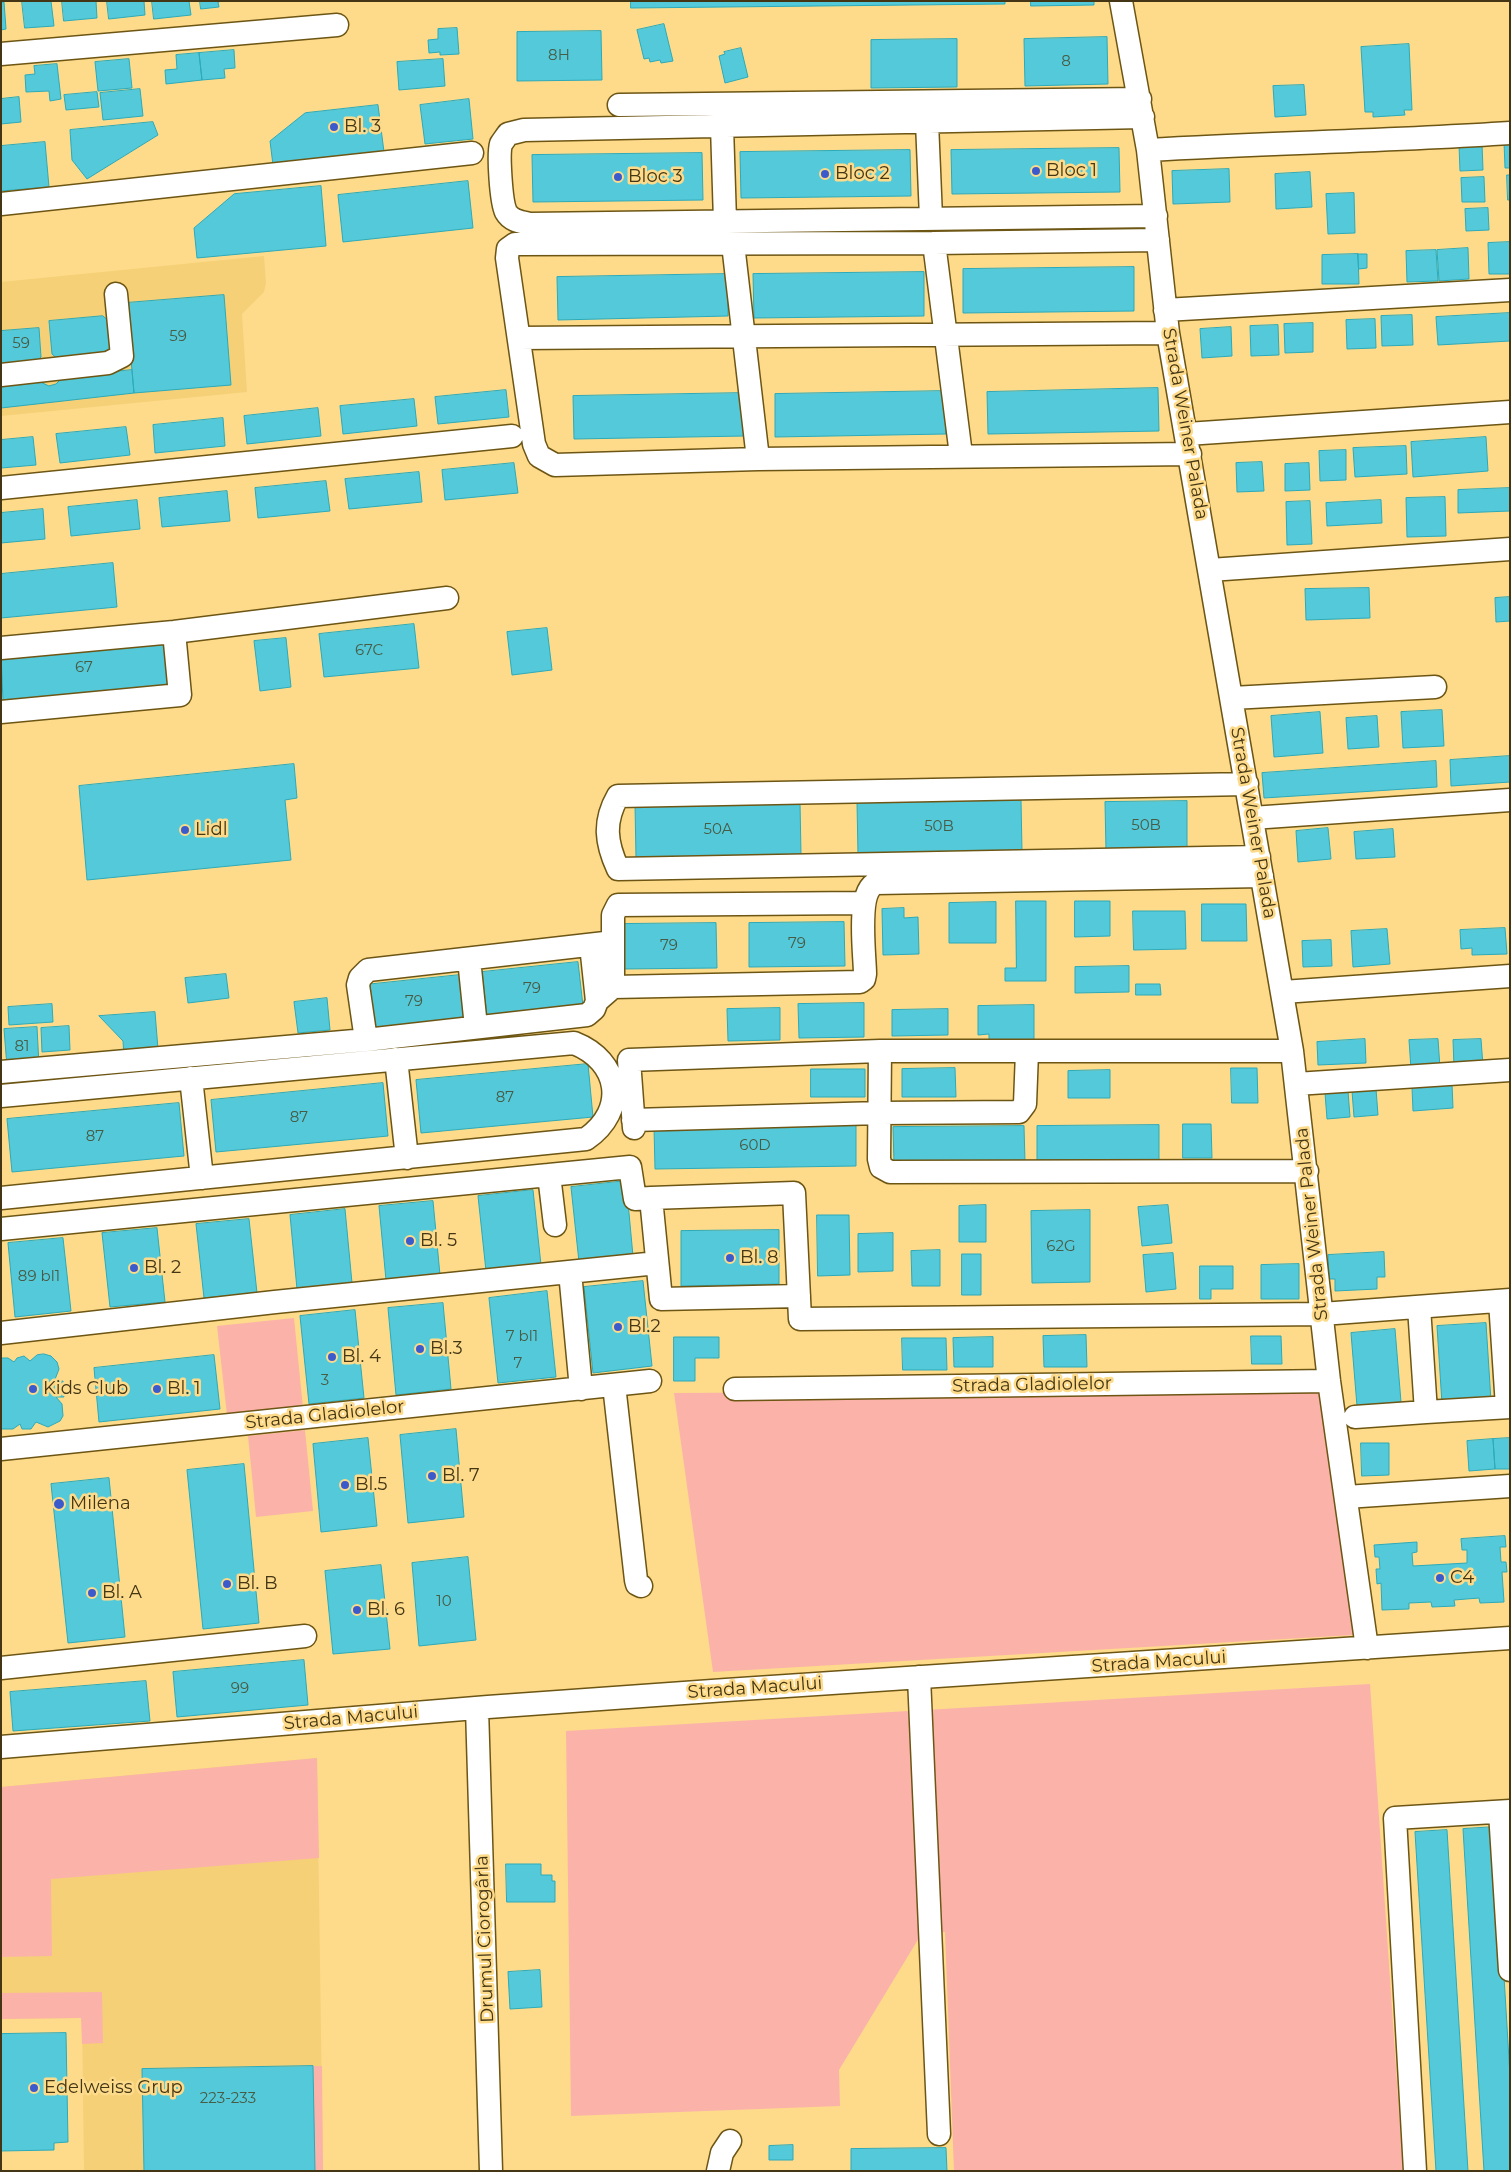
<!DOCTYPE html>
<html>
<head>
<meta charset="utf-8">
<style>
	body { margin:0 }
	#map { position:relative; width:1511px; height:2172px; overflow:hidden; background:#fddb8b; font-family:Montserrat,sans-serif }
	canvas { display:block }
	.frame { position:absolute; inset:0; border:2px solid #443614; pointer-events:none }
</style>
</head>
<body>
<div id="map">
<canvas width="1511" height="2172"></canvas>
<div class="frame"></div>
</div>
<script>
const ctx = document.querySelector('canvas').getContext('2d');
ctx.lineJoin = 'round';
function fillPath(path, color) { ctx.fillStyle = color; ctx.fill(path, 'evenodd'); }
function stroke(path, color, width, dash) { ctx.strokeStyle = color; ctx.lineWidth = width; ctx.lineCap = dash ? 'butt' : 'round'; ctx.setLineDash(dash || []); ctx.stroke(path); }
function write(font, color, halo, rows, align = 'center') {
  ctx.font = font + ' Montserrat,sans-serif'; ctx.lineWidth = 5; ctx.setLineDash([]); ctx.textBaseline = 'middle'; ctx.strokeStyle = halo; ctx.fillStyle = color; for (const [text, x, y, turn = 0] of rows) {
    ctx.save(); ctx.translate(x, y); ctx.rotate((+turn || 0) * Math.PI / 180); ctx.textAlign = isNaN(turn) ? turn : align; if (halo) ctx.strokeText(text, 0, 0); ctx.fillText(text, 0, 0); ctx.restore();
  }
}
fillPath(new Path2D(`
	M264 256 266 283 264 292 242 314 247 392 1 416V282Z
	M317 1758 323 2171H84L82 2018 1 2019V1787Z`), '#f5d076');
fillPath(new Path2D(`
	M294 1318 303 1408 227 1415 217 1326Z
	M1321 1389 1354 1635 713 1672 674 1393Z
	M305 1430 313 1511 256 1517 248 1436Z
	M1370 1684 1403 2171H954L945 1932 922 1933 839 2070 840 2106 571 2116 566 1731Z
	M317 1758 319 1858 51 1879 52 1956 1 1957V1787Z
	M102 1992 103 2043 82 2044 81 2018 1 2019V1993Z
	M313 2066H322L323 2171H315Z`), '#fbb3a9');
const building = new Path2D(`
	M22 1H51L54 26 25 28Z
	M62 1H96L97 18 64 21Z
	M107 1H144L145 15 109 19Z
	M152 1H189L191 15 154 19Z
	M200 1H222L218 2 219 7 201 9Z
	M631 1H1005V4L631 8Z
	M1031 1H1094V5L1031 6Z
	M1 2H4L6 29 1 30Z
	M664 24 673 61 661 63 660 60 650 62 649 58 644 59 637 30Z
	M457 28 459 54 440 55V52L429 53 428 40 438 39V29Z
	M601 31 602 80 517 81V32Z
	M1107 37 1108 84 1025 86 1024 39Z
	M957 39V87L871 88V40Z
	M1409 44 1412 110H1404L1405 115 1373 117V112H1365L1361 47Z
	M741 48 748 77 725 83 719 56 725 54 724 52Z
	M234 50 235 68 224 69 225 78 202 80 199 53Z
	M199 53 202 80 166 84 165 70 177 69 176 55Z
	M129 59 132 88 98 91 95 62Z
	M443 59 445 86 399 90 397 62Z
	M57 64 61 99 50 101 49 91 26 92 25 75 35 74 34 66Z
	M1304 85 1306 115 1275 117 1273 86Z
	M140 89 143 116 103 120 100 93Z
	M97 92 99 107 66 110 64 95Z
	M19 97 21 122 1 124V99Z
	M469 99 473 139 425 144 420 105Z
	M378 105 384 152 273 165 270 141 305 113Z
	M153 122 158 135 87 179 72 160 70 130Z
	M1510 141V168H1505L1504 142Z
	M45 142 49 187 1 191V146Z
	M1482 144 1483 170 1460 171 1459 145Z
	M1119 148 1120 192 952 194 951 150Z
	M910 150 911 196 741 198 740 152Z
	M702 153 703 200 533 202 532 155Z
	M1229 169 1230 202 1173 204 1172 171Z
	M1310 172 1312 207 1276 209 1275 174Z
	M1507 175H1510V200H1508Z
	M1484 177 1485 202H1462L1461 178Z
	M468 181 473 228 343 242 338 195Z
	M321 186 326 246 197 258 194 228 234 194Z
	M1354 193 1355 233 1328 234 1326 194Z
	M1488 208 1489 230 1466 231 1465 209Z
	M1510 242V274H1489L1488 243Z
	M1468 248 1469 279 1439 281 1437 250Z
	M1436 250 1438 281 1407 282 1406 251Z
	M1358 254H1367V268L1359 269Z
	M1358 254 1359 284H1322V255Z
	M1134 267V311L963 313V269Z
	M924 272V316L754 318 753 274Z
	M728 274V316L558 320 557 277Z
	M224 295 231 385 134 393 126 303Z
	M1510 313V341L1438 345 1436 317Z
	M1412 315 1413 345 1382 346 1381 316Z
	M103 316 110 322 112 350 108 358 61 362 52 354 49 321Z
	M1375 319 1376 348 1347 349 1346 320Z
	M1313 323V352L1285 353 1284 324Z
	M1278 325 1279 355 1251 356 1250 326Z
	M1231 327 1232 356 1202 358 1200 329Z
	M39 328 41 357 33 364 1 367V331Z
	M132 370 134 393 1 408V384L36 380 49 386 56 384 63 377Z
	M1158 388 1159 431 988 434 987 392Z
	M506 390 509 417 438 424 435 397Z
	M945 391 946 434 775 437V394Z
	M744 393 745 436 574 439 573 396Z
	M414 399 417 426 343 434 340 406Z
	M318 408 321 436 247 444 244 416Z
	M223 418 225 446 155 453 153 425Z
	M126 427 130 455 60 463 56 434Z
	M33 437 36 465 1 468V440Z
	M1486 437 1488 471 1413 477 1411 442Z
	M1406 446 1407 474 1355 477 1353 448Z
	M1346 450V480L1320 481 1319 451Z
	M1262 462 1264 491 1237 492 1236 463Z
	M514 463 518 493 445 500 442 470Z
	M1309 463 1310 490 1285 491V464Z
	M419 472 422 502 349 509 345 479Z
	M326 481 330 511 258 518 255 488Z
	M1510 488V511L1458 513V490Z
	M227 491 230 521 162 527 159 498Z
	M1445 497 1446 536 1407 537 1406 498Z
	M137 500 140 529 71 536 68 507Z
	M1381 500 1382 523 1327 526 1326 503Z
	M1310 501 1312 544 1287 545 1286 502Z
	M43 509 45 539 1 543V513Z
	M113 563 117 607 1 618V574Z
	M1369 588 1370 618 1306 620 1305 589Z
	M1510 597V621L1496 622 1495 598Z
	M414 624 419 668 324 677 319 634Z
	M547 628 552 670 512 675 507 632Z
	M286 638 291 687 260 691 254 641Z
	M165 639 169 685 3 701 1 655Z
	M1442 710 1444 746 1403 748 1401 712Z
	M1320 712 1323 753 1274 757 1271 716Z
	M1377 716 1379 747 1348 749 1346 718Z
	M1510 756V782L1451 786 1450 760Z
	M1436 761 1437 787 1264 798 1262 773Z
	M294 764 297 798 285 800 291 860 87 880 79 786Z
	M1021 799 1022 852 858 854 857 802Z
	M1187 801V850L1106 851 1105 802Z
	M800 802 801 855 636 858 635 804Z
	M1328 828 1331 859 1298 862 1296 831Z
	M1393 829 1395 857 1356 859 1354 832Z
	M1016 901H1046V981H1005V968H1016Z
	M1075 901H1110V936L1075 937Z
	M996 902V943H949V903Z
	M1202 904H1246L1247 941H1202Z
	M904 908V918L918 917 919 954 883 955 882 909Z
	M1133 911H1185L1186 949 1134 950Z
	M844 922 845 966 749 967V923Z
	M716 923 717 968 621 969V924Z
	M1505 928 1507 954 1472 955V948L1461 949 1460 930Z
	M1387 929 1390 964 1353 967 1351 931Z
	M1331 940 1332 966 1303 967 1302 941Z
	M578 962 583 1006 487 1016 482 972Z
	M1129 966V992L1075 993V967Z
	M226 974 229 998 188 1003 185 978Z
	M460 975 465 1018 369 1029 364 985Z
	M1136 984H1160L1161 995H1136Z
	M327 998 330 1030 298 1033 294 1002Z
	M864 1003V1037L799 1038 798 1004Z
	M52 1004 53 1022 9 1025 8 1007Z
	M1034 1005V1042H989V1034L978 1035V1006Z
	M780 1008V1040L728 1041 727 1009Z
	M948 1009V1035L892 1036V1010Z
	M155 1012 158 1049 124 1057 123 1041 99 1016Z
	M69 1026 70 1050 42 1052 41 1028Z
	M37 1027 39 1065 7 1067 4 1029Z
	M1365 1039 1366 1063 1318 1065 1317 1042Z
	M1438 1039 1440 1068 1411 1069 1409 1040Z
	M1481 1039 1483 1066 1454 1067 1453 1040Z
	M588 1064 593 1117 421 1133 416 1080Z
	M955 1068 956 1097H902V1069Z
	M1231 1068H1257L1258 1103H1232Z
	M811 1069H865V1097H811Z
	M1110 1070V1098H1068V1071Z
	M383 1083 388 1136 216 1152 211 1100Z
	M1452 1084 1453 1108 1413 1111 1412 1087Z
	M1376 1089 1378 1115 1354 1117 1352 1091Z
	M1348 1091 1350 1117 1327 1119 1325 1093Z
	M179 1103 184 1156 12 1172 7 1119Z
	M856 1123V1166L655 1169 654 1127Z
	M1183 1124H1211L1212 1158H1183Z
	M1159 1125V1160H1037V1126Z
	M1024 1126 1025 1162 894 1163 893 1127Z
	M626 1181 633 1256 579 1262 571 1187Z
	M533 1190 541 1265 486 1271 478 1196Z
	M433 1201 440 1275 386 1280 379 1206Z
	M986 1205V1242H959V1206Z
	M1168 1205 1172 1243 1142 1246 1138 1207Z
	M345 1209 352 1283 297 1289 290 1215Z
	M1090 1210V1282L1032 1283 1031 1211Z
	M817 1215H849L850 1275 818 1276Z
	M249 1219 257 1293 204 1298 196 1224Z
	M157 1228 165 1302 110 1307 102 1233Z
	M779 1230V1284L681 1286V1231Z
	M893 1233V1271L858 1272V1234Z
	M63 1238 71 1311 15 1317 8 1243Z
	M940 1250V1286H912L911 1251Z
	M1384 1252 1385 1277H1377V1289L1335 1291V1279H1329L1328 1255Z
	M1173 1253 1176 1289 1146 1292 1143 1255Z
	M962 1254H981V1295H962Z
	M1299 1264V1299H1261V1265Z
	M1200 1266H1233V1289H1211V1299H1200Z
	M643 1281 652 1366 593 1373 584 1287Z
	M547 1291 556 1377 498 1383 489 1298Z
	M443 1303 451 1389 396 1395 388 1308Z
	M355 1310 364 1398 309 1404 300 1316Z
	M1486 1323 1491 1401 1442 1404 1437 1326Z
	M1395 1329 1401 1402 1357 1406 1351 1333Z
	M1086 1335 1087 1367H1044L1043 1336Z
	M1251 1336H1281L1282 1364H1252Z
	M674 1337H719V1358H695V1381H674Z
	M993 1337V1367H954L953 1338Z
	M902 1338H946L947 1370H903Z
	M44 1354 51 1356 57 1362 59 1369 54 1382 63 1381 64 1397H56L62 1404 63 1416 60 1421 48 1427 36 1422 31 1429H22L20 1424 13 1429H1V1358H8L14 1362 17 1358 24 1356 30 1361 37 1355Z
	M214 1355 220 1409 99 1422 94 1368Z
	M456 1429 464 1517 408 1523 400 1435Z
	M368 1438 377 1526 321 1532 313 1444Z
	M1510 1438V1469H1495L1493 1439Z
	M1493 1439 1495 1469 1469 1471 1467 1441Z
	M1361 1443H1389V1475L1362 1476Z
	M244 1464 259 1623 203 1629 187 1470Z
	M109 1478 125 1637 68 1643 51 1484Z
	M1505 1536 1506 1547H1500L1501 1562H1506L1507 1572H1502L1504 1602 1480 1603 1479 1598 1454 1600 1455 1606 1432 1607 1431 1602 1409 1603V1609L1382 1610 1381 1583 1377 1584 1376 1569H1380L1379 1557H1375L1374 1545 1417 1542V1552L1412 1553 1413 1566 1467 1563V1550H1462L1461 1539Z
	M468 1557 476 1640 419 1646 412 1563Z
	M381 1565 390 1649 333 1654 325 1571Z
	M304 1660 308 1705 177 1717 173 1672Z
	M146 1681 150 1721 13 1731 10 1692Z
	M1495 1827 1510 2076V2171H1484L1463 1829Z
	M1447 1830 1468 2171H1436L1415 1832Z
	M506 1864H541V1875H552V1881H555V1902H507Z
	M540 1970 542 2007 510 2009 508 1972Z
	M66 2033 68 2142 54 2143V2150L1 2151V2034Z
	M313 2066 315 2171H144L142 2069Z
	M793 2145V2160H769V2146Z
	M946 2148 947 2171H851V2149Z`);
fillPath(building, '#54c9d9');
stroke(building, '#2caab9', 1);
const minor = new Path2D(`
	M1121 1 1148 150 1168 333 1292 1051 1329 1381 1367 1648
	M1 54 337 25
	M619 105 1140 99
	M1143 117 524 130 508 134C506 137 503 141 501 144 498 154 501 202 506 212 511 221 521 222 530 224L1156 216
	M927 122 931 218
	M722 126 725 221
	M1148 150C1268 143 1389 141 1510 133
	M1 204 472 153
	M1158 240 934 243 515 244 508 249 507 258 534 444 539 456 555 465 758 459 1190 454
	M934 243 961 455
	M733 244 758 459
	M1165 310 1510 290
	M519 338 1168 333
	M1 375 108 363 122 356 116 294
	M1187 434 1510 412
	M1 488 512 436
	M1210 570 1510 549
	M1 648 174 632 447 598
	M1232 698 1435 687
	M1 712 180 695 174 632
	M1247 784 618 796C603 822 606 843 618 869L1259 857
	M1252 818 1510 800
	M469 959 476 1027
	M613 987V915L618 905 863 903
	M1283 992 1510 976
	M597 1001 613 987 860 982 864 979 865 974C865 955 856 892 876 883L1262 876
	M366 1040 358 985 360 978 368 970 605 943
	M880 1051 879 1159 881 1167 890 1172 1307 1171
	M396 1059 407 1158
	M1 1072 366 1040 587 1015 594 1009 597 1001 591 945
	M191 1078 202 1178
	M1296 1084 1510 1070
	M1 1096 574 1043C620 1061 628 1110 586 1139L1 1198
	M633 1120 880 1113 1019 1112 1025 1104 1027 1052
	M634 1128 629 1060 880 1051H1292
	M549 1175 555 1225
	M651 1198 794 1193 800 1319 1322 1314 1510 1300
	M1 1229 630 1167 635 1199 651 1198 661 1299 799 1296
	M570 1272 581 1389
	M1500 1301 1507 1407
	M1419 1307 1426 1412 1510 1407
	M1 1333 275 1302 657 1263
	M614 1385 636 1580 637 1584 641 1586
	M735 1389 1329 1381
	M1355 1417 1426 1412
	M1 1449 650 1381
	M1346 1497 1510 1486
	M1 1668 305 1636
	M919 1677 939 2134
	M477 1708 491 2171
	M1 1747 488 1707 726 1690 1510 1638
	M1500 1812 1510 1970
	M718 2171 722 2153 730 2141
	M1415 2171 1395 1818 1510 1811`);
stroke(minor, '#6d5514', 25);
stroke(minor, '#fff', 22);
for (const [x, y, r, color] of [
	[334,127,5,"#3b5bcd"],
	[1036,171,5,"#3b5bcd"],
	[825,174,5,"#3b5bcd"],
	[618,177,5,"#3b5bcd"],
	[185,830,5,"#3b5bcd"],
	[410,1241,5,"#3b5bcd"],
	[730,1258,5,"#3b5bcd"],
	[134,1268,5,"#3b5bcd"],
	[618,1327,5,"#3b5bcd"],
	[420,1349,5,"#3b5bcd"],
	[332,1357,5,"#3b5bcd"],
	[33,1389,5,"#3b5bcd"],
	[157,1389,5,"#3b5bcd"],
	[432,1476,5,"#3b5bcd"],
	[345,1485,5,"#3b5bcd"],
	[59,1504,6,"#3b5bcd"],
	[1440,1578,5,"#3b5bcd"],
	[227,1584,5,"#3b5bcd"],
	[92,1593,5,"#3b5bcd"],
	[357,1610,5,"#3b5bcd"],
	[34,2088,5,"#3b5bcd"]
]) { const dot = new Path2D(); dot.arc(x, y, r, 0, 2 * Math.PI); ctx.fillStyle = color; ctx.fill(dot); stroke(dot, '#fddb8b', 2); }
write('15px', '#485b45', null, [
	["8H",559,56],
	["8",1066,62],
	["59",178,337],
	["59",21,344],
	["67C",369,651],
	["67",84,668],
	["50B",1146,826],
	["50B",939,827],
	["50A",718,830],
	["79",797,944],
	["79",669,946],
	["79",532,989],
	["79",414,1002],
	["81",22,1047],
	["87",505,1098],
	["87",299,1118],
	["87",95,1137],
	["60D",755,1146],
	["62G",1061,1247],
	["89 bl1",39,1277],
	["7 bl1",522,1337],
	["7",518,1364],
	["3",325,1381],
	["10",444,1602],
	["99",240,1689],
	["223-233",228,2099]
]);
write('18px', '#443614', '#fddb8b', [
	["Bl. 3",344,127],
	["Bloc 1",1046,171],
	["Bloc 2",835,174],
	["Bloc 3",628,177],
	["Lidl",195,830],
	["Bl. 5",420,1241],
	["Bl. 8",740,1258],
	["Bl. 2",144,1268],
	["Bl.2",628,1327],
	["Bl.3",430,1349],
	["Bl. 4",342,1357],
	["Kids Club",43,1389],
	["Bl. 1",167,1389],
	["Bl. 7",442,1476],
	["Bl.5",355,1485],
	["Milena",70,1504],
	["C4",1450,1578],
	["Bl. B",237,1584],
	["Bl. A",102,1593],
	["Bl. 6",367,1610],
	["Edelweiss Grup",44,2088]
], 'left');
write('18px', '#443614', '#fddb8b', [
	["Strada Weiner Palada",1185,424,80],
	["Strada Weiner Palada",1253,823,80],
	["Strada Weiner Palada",1312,1224,-96],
	["Strada Gladiolelor",1032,1385,-1],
	["Strada Gladiolelor",325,1415,-6],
	["Strada Macului",1159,1662,-4],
	["Strada Macului",755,1688,-4],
	["Strada Macului",351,1718,-5],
	["Drumul Ciorogârla",485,1939,-92]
]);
</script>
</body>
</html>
